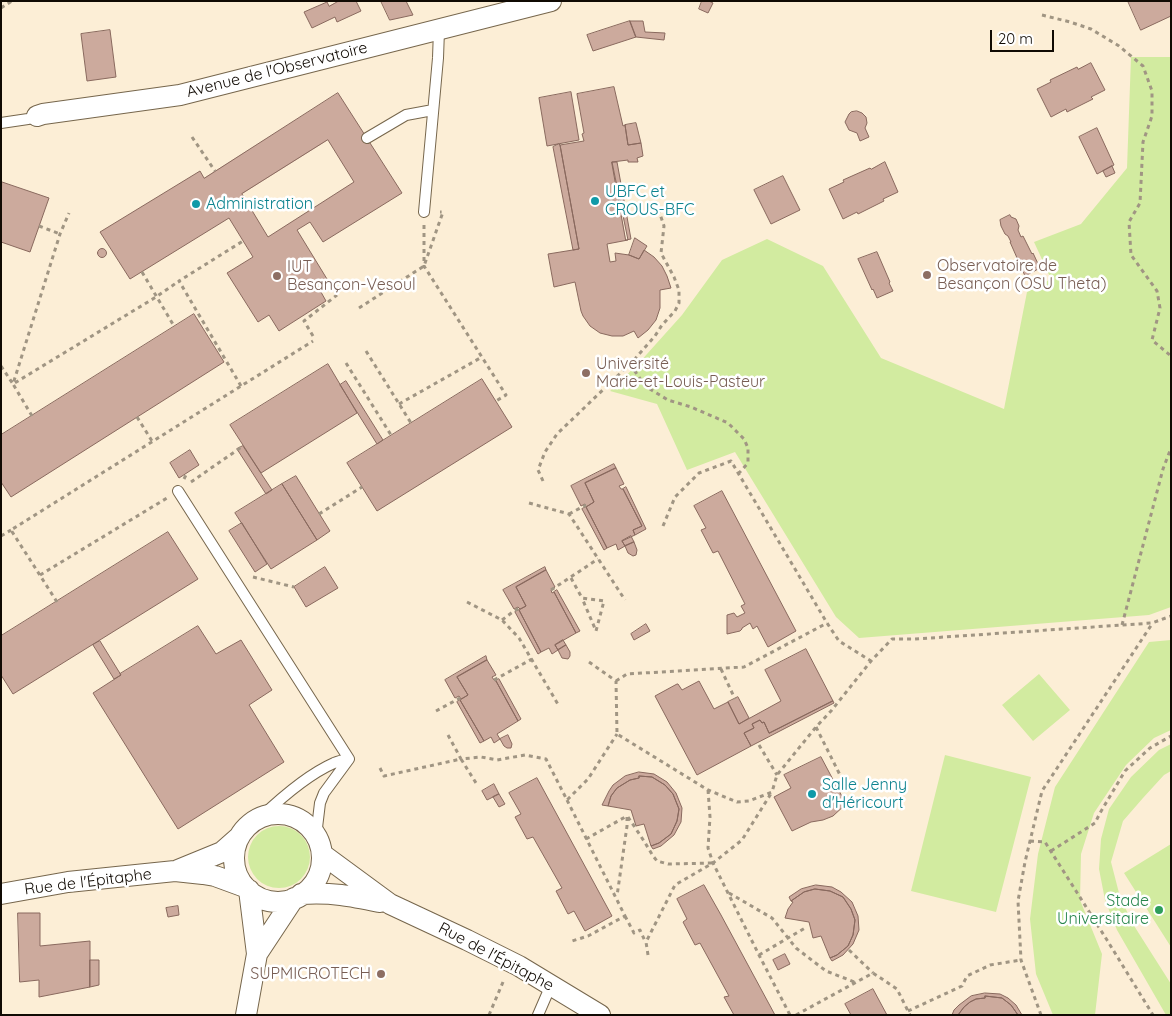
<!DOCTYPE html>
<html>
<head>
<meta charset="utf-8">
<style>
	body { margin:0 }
	#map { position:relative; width:1172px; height:1016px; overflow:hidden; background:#fceed6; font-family:Quicksand,sans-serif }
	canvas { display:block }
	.frame { position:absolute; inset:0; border:2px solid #100a03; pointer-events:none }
	.scale { position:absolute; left:990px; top:30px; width:64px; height:22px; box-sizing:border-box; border:2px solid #100a03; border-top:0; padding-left:6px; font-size:15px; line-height:18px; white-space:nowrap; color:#100a03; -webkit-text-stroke:4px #fff; paint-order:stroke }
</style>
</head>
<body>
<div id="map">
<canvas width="1172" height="1016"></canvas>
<div class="frame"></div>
<div class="scale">20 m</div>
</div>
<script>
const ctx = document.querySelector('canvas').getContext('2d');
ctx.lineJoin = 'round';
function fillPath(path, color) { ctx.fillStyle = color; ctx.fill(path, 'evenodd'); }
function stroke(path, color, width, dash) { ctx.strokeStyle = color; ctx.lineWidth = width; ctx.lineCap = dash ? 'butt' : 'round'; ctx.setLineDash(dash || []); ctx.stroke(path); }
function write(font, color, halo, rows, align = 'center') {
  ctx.font = font + ' Quicksand,sans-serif'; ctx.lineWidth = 5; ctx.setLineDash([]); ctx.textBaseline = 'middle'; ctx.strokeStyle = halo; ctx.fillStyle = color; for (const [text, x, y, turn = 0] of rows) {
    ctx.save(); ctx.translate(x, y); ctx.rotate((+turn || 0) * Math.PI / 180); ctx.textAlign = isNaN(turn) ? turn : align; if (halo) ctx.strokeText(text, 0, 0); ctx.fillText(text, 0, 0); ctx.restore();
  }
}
fillPath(new Path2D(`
	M1131 57H1171V607L1149 615 859 638 836 617 735 452 687 470 657 404 610 391 638 364 682 315 722 260 767 239 823 266 881 358 1004 409 1027 292 1051 279 1034 242 1081 224 1127 168Z
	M1171 640V730L1154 738 1126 765 1094 813 1081 854 1080 900 1102 954 1095 1015H1053L1036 974 1030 919 1038 854 1055 787 1149 642Z
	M1039 674 1070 710 1033 741 1002 705Z
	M1171 744V771L1164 775 1143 798 1123 821 1111 862 1119 893 1131 921 1171 984V1015H1166L1117 930 1105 900 1099 869 1101 839 1109 809 1131 777 1159 750Z
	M945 755 1031 777 996 912 911 891Z
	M248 857a31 31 0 1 1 62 0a31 31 0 1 1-62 0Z
	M1171 844V947L1124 873Z`), '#d2eba0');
const building = new Path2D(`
	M339 1H356L361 11 337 22 335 17 312 28 304 12 327 2 329 6Z
	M381 1H406L413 15 390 20Z
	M702 1H709L713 3 708 13 699 9Z
	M1128 1H1171V16L1141 30Z
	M630 21 636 37 593 51 587 35Z
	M630 21H643L645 32 665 33 664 40 636 37Z
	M110 30 116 77 87 81 81 34Z
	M1091 63 1105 90 1091 97 1093 99 1067 112 1066 109 1051 117 1037 89 1051 82 1050 80 1077 67 1078 69Z
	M614 87 623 126 625 125 628 145 641 143 643 156 637 158 638 162H628V160L612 162 628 240 607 244 610 262 616 261 615 253 629 255 639 259 644 250 654 257 662 266 667 276 671 288 660 290V308L656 320 648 330 638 338 634 331 623 336H612L600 333 590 326 583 316 581 311 575 282 554 287 548 254 579 249 560 145 584 141 582 134 584 133 577 94Z
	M571 92 579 140 547 146 539 98Z
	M338 93 402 193 323 242 310 222 297 230 327 279 317 285 326 301 279 331 269 315 258 322 227 273 253 257 229 218 130 279 100 232 200 171 204 178ZM328 140 354 182 268 237 242 194Z
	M857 111 862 113 866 117 867 123 865 128 869 137 860 141 857 133 849 130 845 122 849 114 851 112Z
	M636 123 641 143 628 145 625 125Z
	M1097 128 1114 165 1097 174 1079 137Z
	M559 144 560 145 579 249 573 250 553 147Z
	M612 162H617L631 239 626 240Z
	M885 162 898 192 883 199 884 201 858 214 857 212 843 219 829 189 844 182 843 180 870 168 871 169Z
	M1112 166 1115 173 1106 177 1103 171Z
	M783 176 800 210 771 224 754 190Z
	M2 182 49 198 30 252 1 242Z
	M1010 215 1011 217 1016 219 1019 226 1018 230 1021 237 1023 236 1032 254 1033 253 1040 268 1025 276 1010 242H1011L1008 236 1005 234 1001 226 1000 220Z
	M635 238 647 246 639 259 629 255Z
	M97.5 253a4.5 4.5 0 1 1 9 0a4.5 4.5 0 1 1-9 0Z
	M877 252 890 282 889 283 893 291 877 298 873 289 872 290 858 259Z
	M194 314 224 362 11 497 1 482V435Z
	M328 364 357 413 261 473 230 425Z
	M482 379 512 427 377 511 347 463Z
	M346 381 383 440 377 444 340 385Z
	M243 446 272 490 266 494 237 449Z
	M190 450 199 465 179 478 170 463Z
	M614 464 616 468 585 483 594 502 586 507 585 504 581 506 571 486Z
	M616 468 624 484 619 486 621 489H623L642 526 633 530 635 535 622 541 625 546 618 550 616 544 607 548 586 507 594 502 585 483Z
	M296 476 330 531 317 540 282 484Z
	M282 484 317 540 271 569 235 513Z
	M626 487 646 529 635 535 633 530 642 526 623 489Z
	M722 491 796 631 768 647 757 626 753 629 750 623 742 628V629L740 631 727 634V615L734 613 737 617 745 613 741 606 745 604 718 551 713 553 701 530 706 528 694 506Z
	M586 507 607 548 604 550 582 509Z
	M242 523 267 564 255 572 229 531Z
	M168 532 198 579 13 694 1 675V636Z
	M631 536 634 542 625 546 622 541Z
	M634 542 637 550 636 555 633 556 628 553 625 546Z
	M325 567 338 588 306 607 294 587Z
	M545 567 546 570 516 587 526 606 520 609 518 607 514 609 503 590Z
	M546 570 555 587 551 590 552 593 554 592 576 633 555 645 558 650 552 654 549 648 541 652 519 610 526 606 516 587Z
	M557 590 580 631 576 633 554 592Z
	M519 610 541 652 538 654 515 612Z
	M646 624 650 631 634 640 631 634Z
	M198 626 216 654 241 640 272 690 249 705 284 762 178 829 93 693 121 675 120 674Z
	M563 640 566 645 558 650 555 645Z
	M100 641 121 675 114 679 93 645Z
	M566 645 570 652V656L568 659 562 658 558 650Z
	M806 649 833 701 769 733 764 722 762 723 760 720 752 724 754 728 744 733 751 746 697 775 655 696 677 684H678L682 690 699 681 714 709 728 702 739 724 781 701 765 670Z
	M486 656 487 660 457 677 468 695 461 699 459 696 455 698 445 680Z
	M487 660 496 675 492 677 494 680 496 681 518 721 497 734 500 739 494 743 491 737 484 741 460 700 468 695 457 677Z
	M499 679 521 719 518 721 496 681Z
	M738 697 749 718 739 724 728 702Z
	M460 700 484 741 480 743 457 702Z
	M833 701 834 703 751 746 744 733 754 728 752 724 760 720 762 723 764 722 769 733Z
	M508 735 512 744 511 748H507L504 746 500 739Z
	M821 757 846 804 833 816 823 820 811 822 792 831 774 797 791 788 784 775Z
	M639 772 654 774 667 782 676 793 682 808 681 822 674 835 661 846 653 849 651 846 659 843 671 834 677 821 679 809 673 794 665 785 652 777 639 776V778L630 780 617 788 611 796 608 806 602 805 609 791 613 785 625 776Z
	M639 776 652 777 665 785 673 794 679 809 677 821 671 834 659 843 651 846 644 824 636 826 631 810 608 806 611 796 617 788 630 780 639 778Z
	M537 778 612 916 585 931 574 911 568 914 556 891 562 888 533 837 527 839 515 817 521 814 509 793Z
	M494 784 499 794 487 800 482 791Z
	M499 794 505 804 499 807 493 797Z
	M704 885 721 915 775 1015H734L724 997 729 996 700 943 695 945 683 922 687 919 677 899Z
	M816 885 832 887 841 892 852 902 858 916 859 930 853 944 843 955 832 961 830 958 837 955 848 946 853 935 855 920 851 909 843 897 830 891 815 889 804 892 791 901 789 897 801 889Z
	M815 889 830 891 843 897 851 909 855 920 853 935 848 946 837 955 830 958 821 936 813 938 809 922 785 918 788 909 793 902 791 901 804 892Z
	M178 906 179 915 168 917 166 908Z
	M18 913H40V946L90 941V987L39 997V980L20 982Z
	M785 954 790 964 778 970 773 960Z
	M90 960H99V985L90 987Z
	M873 989 887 1015H851L845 1004Z
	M985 993 1000 994 1008 998 1016 1005 1022 1015H1018L1011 1005 1002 998 985 996V998L976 999 970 1002 964 1007 958 1015H952L954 1010 959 1005 971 996Z
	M985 996 1002 998 1011 1005 1018 1015H958L964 1007 970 1002 976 999 985 998Z`);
fillPath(building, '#ccaa9d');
stroke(building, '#89695e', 1);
const lane = new Path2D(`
	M1 123 28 119 37 116
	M367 138 406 115 433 110
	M424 212 438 58 439 30
	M178 491 349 759
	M261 817C281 798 309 774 334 763 339 761 344 760 349 759
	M316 836 320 803 324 793 349 759
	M538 1015 551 985`);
const street = new Path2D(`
	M37 116 43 114 180 95 551 1
	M234 858a44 44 0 1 1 88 0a44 44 0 1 1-88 0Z
	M322 854 390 904 467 940 519 966 600 1015
	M178 870 222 852 239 837
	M1 894 68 882 175 871 203 874 215 876 245 887
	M301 894C332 892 351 896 380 902
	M257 954 294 898
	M246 1015 257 954 249 890`);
stroke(lane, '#76664c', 12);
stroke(street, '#76664c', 22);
stroke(new Path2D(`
	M1 8 12 1
	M1042 15 1070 22 1091 29 1119 46 1143 66 1152 91V116L1143 142 1140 203 1129 222 1131 255 1157 291 1160 308 1152 340 1171 356
	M192 137 215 171
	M424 225V266L506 395 496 401
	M39 226 60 234
	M142 272 174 326
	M359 308 424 266 443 212H440
	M313 336 304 321 337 295
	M366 351 411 423
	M346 363 391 435
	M630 364 645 386 668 400 691 407 728 423 744 439 748 448V463L739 473
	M1 366 13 384 156 297 179 281
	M241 386 179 281 243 241
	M399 404 482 357
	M32 416 13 384 60 234 69 213
	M137 417 152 441
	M184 479 187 473
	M543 481 538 470 545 452 557 434 634 360 655 336 662 325 675 311 679 303V290L674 277 661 253 664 226 656 202
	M191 482 243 446
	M529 503 569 514 625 600
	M319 514 362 487
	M569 514 586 505
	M663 526 675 497 699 473 731 461 827 623 839 641 871 661
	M1 536 11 530
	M40 575 167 498
	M253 577 294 587
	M571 578 582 598 604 601 596 631 582 598
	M551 590 598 559
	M57 602 11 530 313 341
	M467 602 502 620 519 638 559 706
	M502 620 514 611 519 608
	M1122 625 1163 469 1171 448
	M589 662 616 681 617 734 708 790 737 802 749 801 772 792 777 775 816 727 831 711 871 661 892 639H915L1152 623 1171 616
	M721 669 735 699
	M494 680 532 659
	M616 681 627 674 744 667 827 623
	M436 711 460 698
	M816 727 844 783 836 786
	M448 735 461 759 481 757 497 760 525 755 546 759 567 800 588 779 617 734
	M759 745 777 775
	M380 768 384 776 461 759 476 783
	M708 790 710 817 708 848 713 863 759 955 790 1015
	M567 800 625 916 588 936 569 942
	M628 817 644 841 653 856 657 861 668 864 713 863
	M586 839 627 816V826L617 896
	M1030 841 1045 842 1107 940 1153 1015
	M1051 851 1095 823 1100 813 1125 771 1150 748 1171 736
	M729 893 772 918 796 948 826 971 857 983
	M625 916 634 933 640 930 645 941
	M849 950 873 973
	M648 955 646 942 675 885 713 863 742 840 772 792
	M759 955 805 928
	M908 1011 962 986 967 976 990 965 1021 960
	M489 1015 503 982
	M796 1015 873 973 897 989 910 1015
	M1041 1015 1021 960 1018 901 1025 862 1042 791 1152 624`), '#a09583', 3, [4, 4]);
stroke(lane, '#fff', 10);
stroke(street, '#fff', 20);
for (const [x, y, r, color] of [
	[595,201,5,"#0f9aa8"],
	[196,204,5,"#0f9aa8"],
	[927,275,5,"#8d6e63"],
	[277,276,5,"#8d6e63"],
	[586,373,5,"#8d6e63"],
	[812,794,5,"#0f9aa8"],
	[1159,910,5,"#2e9e5b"],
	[381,974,5,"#8d6e63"]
]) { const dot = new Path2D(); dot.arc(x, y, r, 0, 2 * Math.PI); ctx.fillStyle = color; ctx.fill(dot); stroke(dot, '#fff', 2); }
write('16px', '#100a03', '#fff', [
	["Avenue de l'Observatoire",277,70,-14],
	["Rue de l'Épitaphe",88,882,-7],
	["Rue de l'Épitaphe",496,957,28]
]);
write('16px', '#0d838f', '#fff', [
	["UBFC et",605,192],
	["CROUS-BFC",605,210],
	["Administration",206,204],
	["Salle Jenny",822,785],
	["d'Héricourt",822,803]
], 'left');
write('16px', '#785e54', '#fff', [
	["Observatoire de",937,266],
	["Besançon (OSU Theta)",937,284],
	["IUT",287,267],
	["Besançon-Vesoul",287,285],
	["Université",596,364],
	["Marie-et-Louis-Pasteur",596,382],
	["SUPMICROTECH",371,974,"right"]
], 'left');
write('16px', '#27864d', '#fff', [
	["Stade",1149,901],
	["Universitaire",1149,919]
], 'right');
</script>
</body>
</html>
